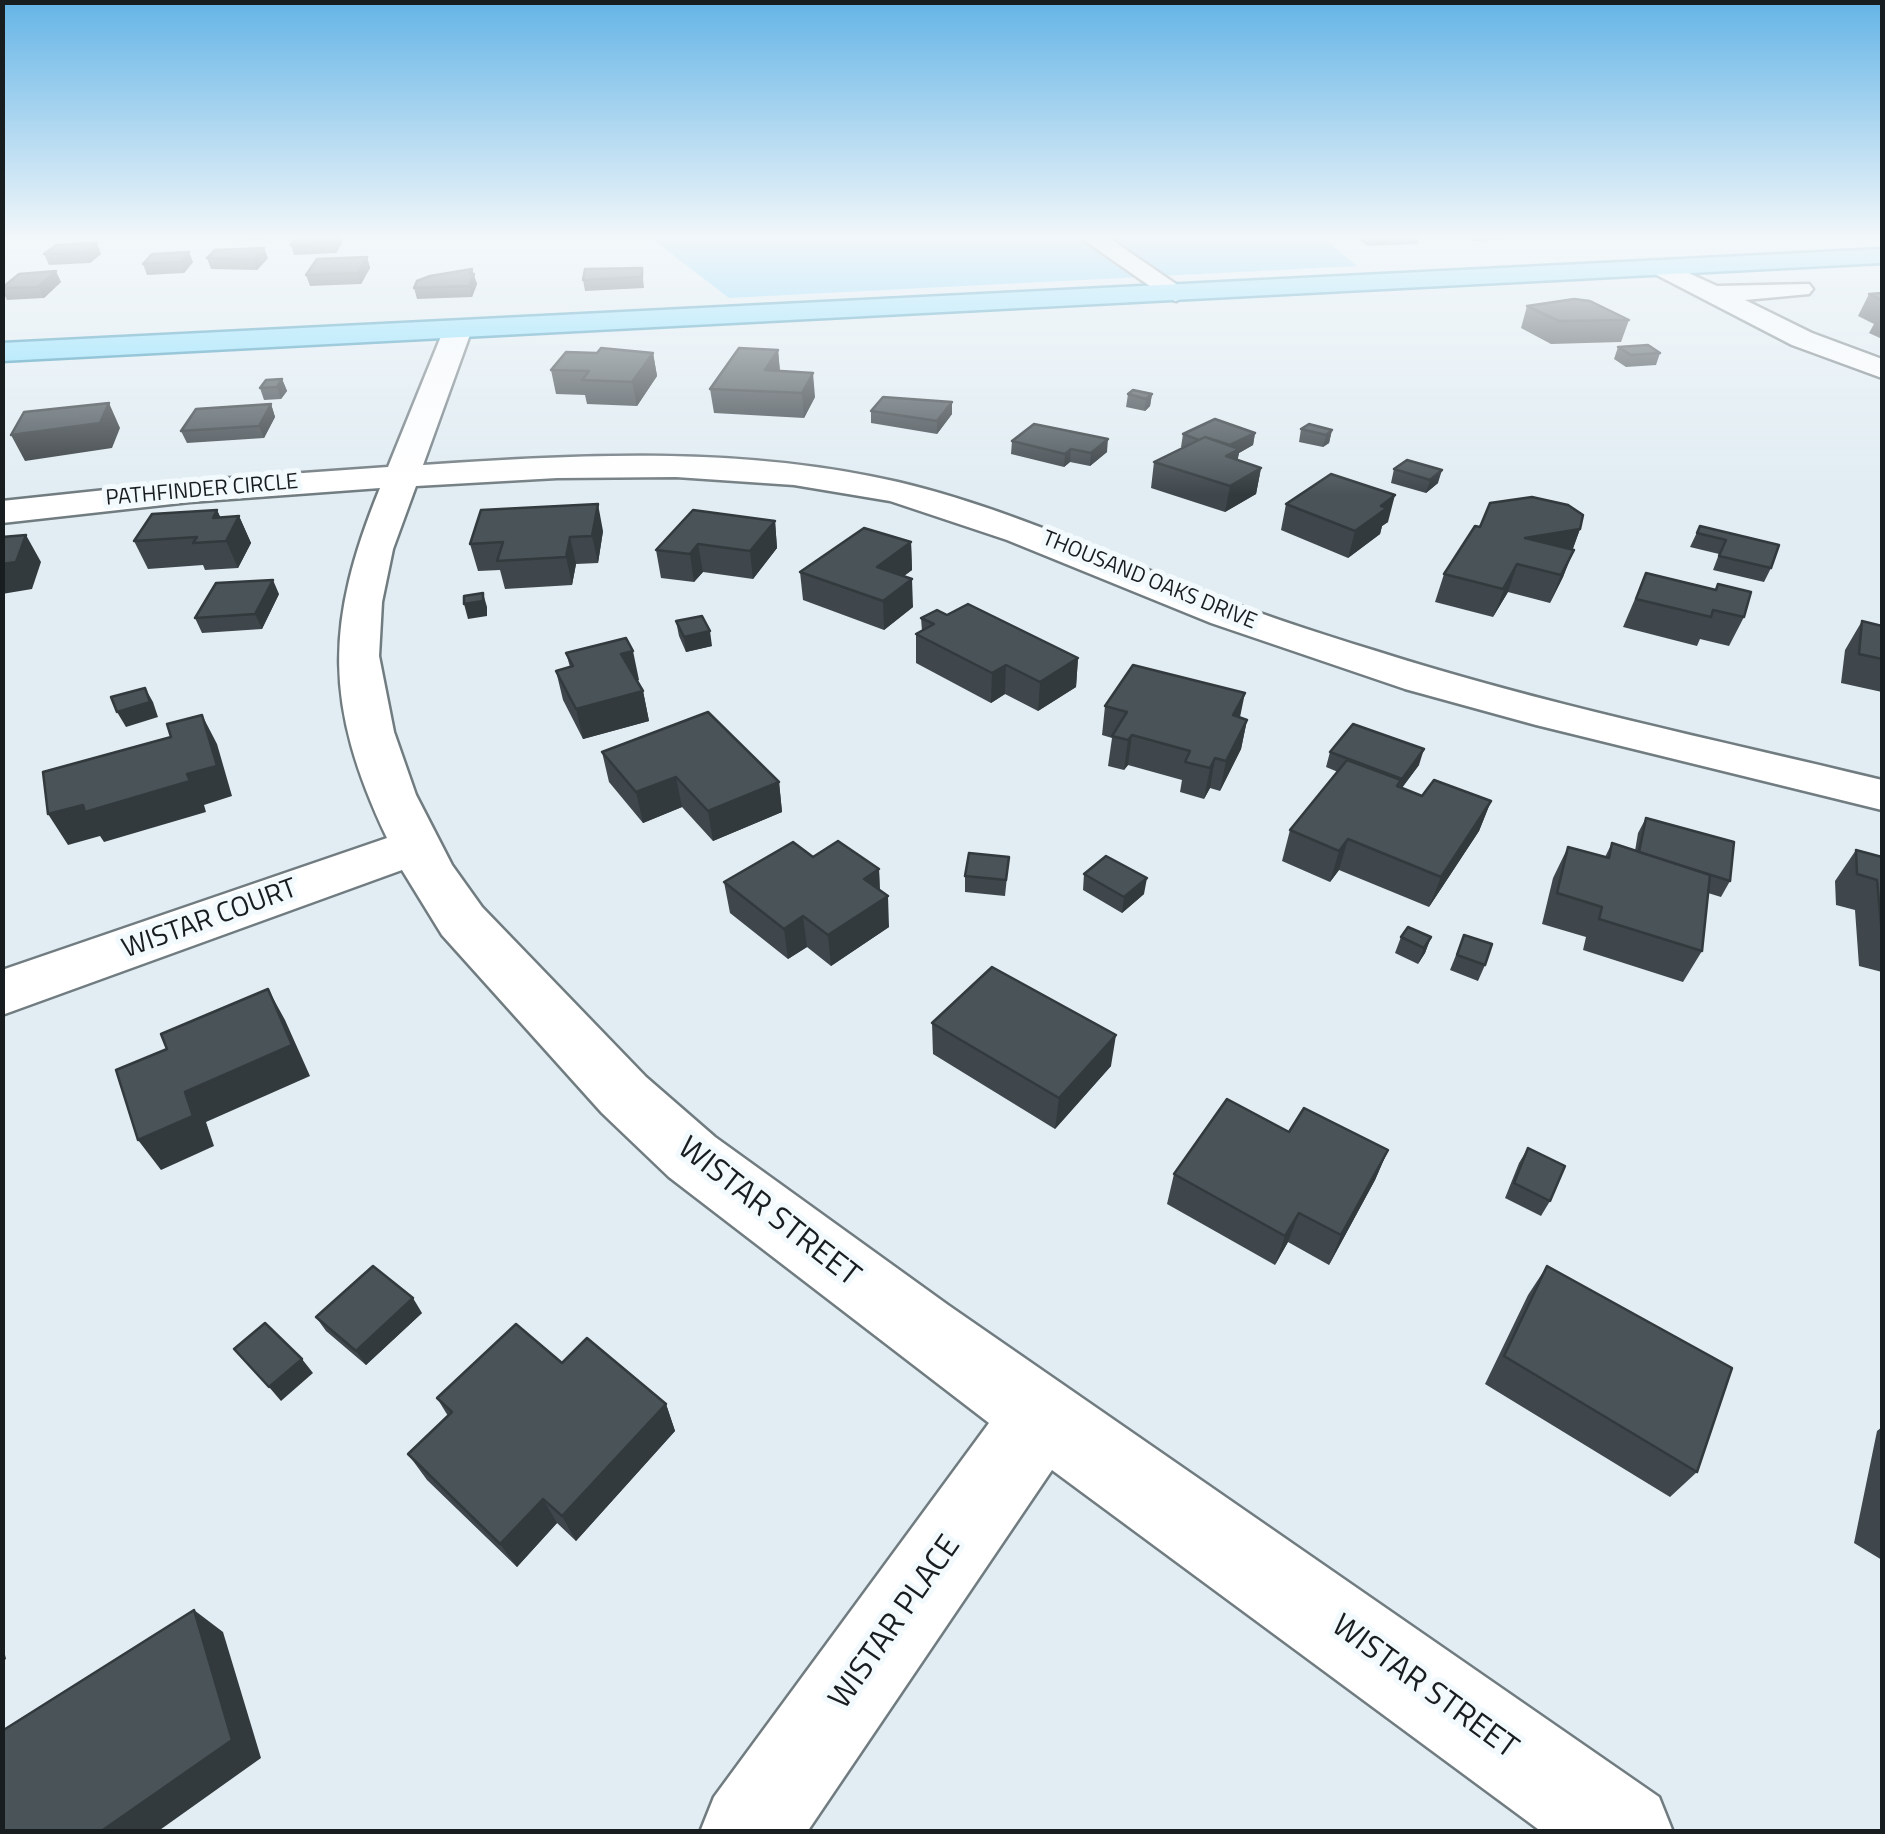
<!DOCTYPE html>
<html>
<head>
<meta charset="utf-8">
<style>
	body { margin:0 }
	#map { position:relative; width:1885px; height:1834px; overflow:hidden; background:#e1edf3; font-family:"Titillium Web",sans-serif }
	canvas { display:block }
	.frame { position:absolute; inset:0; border:5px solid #181d1f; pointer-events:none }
</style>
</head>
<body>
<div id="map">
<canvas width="1885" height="1834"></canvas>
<div class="frame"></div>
</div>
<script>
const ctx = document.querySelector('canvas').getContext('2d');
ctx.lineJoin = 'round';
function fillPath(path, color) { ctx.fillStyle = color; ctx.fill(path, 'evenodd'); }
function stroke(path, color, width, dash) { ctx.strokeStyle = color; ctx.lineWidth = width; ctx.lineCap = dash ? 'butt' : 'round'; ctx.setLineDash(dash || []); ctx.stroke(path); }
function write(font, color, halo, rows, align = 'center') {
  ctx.font = font + ' "Titillium Web",sans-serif'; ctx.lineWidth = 10; ctx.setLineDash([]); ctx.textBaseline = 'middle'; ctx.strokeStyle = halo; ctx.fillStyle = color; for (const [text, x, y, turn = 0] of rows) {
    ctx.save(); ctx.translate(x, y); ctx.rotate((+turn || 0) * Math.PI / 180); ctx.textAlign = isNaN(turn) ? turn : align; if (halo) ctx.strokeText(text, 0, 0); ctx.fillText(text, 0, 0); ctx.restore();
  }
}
fillPath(new Path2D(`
	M651 238H1323L1357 266 729 298Z`), '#84d6fa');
const minor = new Path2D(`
	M1081 238H1109L1189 293 1176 301 1167 298Z
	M1662 261 1717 286 1809 284 1813 289 1809 294 1745 300 1812 333 1882 359V378L1792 345 1653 273 1650 268Z
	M458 321 472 329 423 465C581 454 743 446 898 482 999 506 1094 549 1190 587 1251 611 1314 632 1376 651 1542 704 1713 739 1882 780V810L1536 725 1405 689 1211 623 1007 540 890 501 794 485 676 477 557 478 416 486 393 549 382 602 379 656 394 732 416 795 452 865 482 907 646 1077 715 1137 948 1305 1659 1797 1673 1832H1542L1052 1470 807 1832H700L714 1797 989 1423 669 1177 602 1113 442 935 402 870 2 1015V970L387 838C324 705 325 623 380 488L190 502 2 523V501L190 481 388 467 444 329Z`);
const major = new Path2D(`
	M1882 249V263L2 361V343Z`);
stroke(minor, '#717c81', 5);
stroke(major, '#2a8db1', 5);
fillPath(minor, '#fff');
fillPath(major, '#85dfff');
fillPath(new Path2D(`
	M249 238H278L250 240Z
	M1357 238H1419L1418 244 1368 246Z
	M1469 238H1525L1473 241Z
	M342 243 336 253 294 255 291 245Z
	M56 245 101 254 90 263 49 265 44 254Z
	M367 257 370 268 361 284 310 286 306 275Z
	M207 258H268L257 270 211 269Z
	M193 262 184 273 147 275 143 264Z
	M642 268 644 288 585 291 583 280Z
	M473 274 477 284 472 297 417 299 414 288Z
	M61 282 44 298 7 300 2 290V288Z
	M1882 293V339L1869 333 1874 324 1858 316 1869 294Z
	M1527 306 1629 320 1621 342 1551 344 1521 328Z
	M1618 347 1660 353 1656 365 1626 367 1614 359Z
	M778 350 780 371 815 397 804 418 714 413 710 389Z
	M597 353H653L657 376 637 406 587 404 585 395 556 394 551 370Z
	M282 379 287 391 281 399 264 400 260 388Z
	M1128 394H1152L1150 406 1145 411 1126 407Z
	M271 404 275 417 264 438 187 443 181 431Z
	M871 411 952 414 937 434 871 423Z
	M1301 429 1332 430 1329 443 1323 447 1299 442Z
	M1255 433 1253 445 1239 453 1237 460 1261 468 1256 494 1225 512 1151 488 1154 462 1183 448 1181 447 1183 434Z
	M1012 441 1107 452 1090 466 1070 462 1064 467 1011 454Z
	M1394 469 1438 483 1426 493 1391 483Z
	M1286 504 1388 522 1382 526 1380 534 1348 558 1281 530Z
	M217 510 220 517 239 516 251 543 238 568 205 570 203 565 148 569 134 541Z
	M775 521 777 548 753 579 703 572 694 582 661 578 656 550Z
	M1700 526 1771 568 1764 582 1713 570 1719 554 1690 547Z
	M1480 527 1580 529 1563 577 1550 603 1508 592 1493 617 1435 602 1444 574Z
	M603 531 598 563 576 564 572 585 505 589 500 570 478 571 470 544Z
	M911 542 912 570 904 576 913 607 884 630 803 600 800 572Z
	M1646 573 1715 590 1718 584 1744 617 1729 646 1700 639 1697 646 1623 627Z
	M279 594 262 629 202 633 195 618Z
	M947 615 1078 658 1076 687 1038 711 1005 694 991 703 916 663V634L922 631 921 618Z
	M676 621 712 646 686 652 679 636Z
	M1862 621 1882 626V692L1841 683 1845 650Z
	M566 653 639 680 637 681 643 691 649 721 583 739 563 700 556 671 570 667Z
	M1105 706 1240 718 1247 720 1241 749 1220 791 1210 788 1204 799 1180 792 1182 780 1128 765 1124 770 1108 766 1112 738 1102 735Z
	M602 752 779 782 782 812 713 841 682 807 643 823 609 782Z
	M1330 752 1419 765 1402 788 1422 796 1491 801 1479 831 1429 907 1339 870 1330 882 1282 861 1290 830 1338 772 1326 767Z
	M1646 818 1730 881 1721 897 1708 893 1702 951 1683 982 1583 950 1586 937 1542 924 1553 878 1568 847 1605 857 1612 843 1635 851 1638 833Z
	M1856 850 1882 857V972L1859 966 1855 910 1836 905 1835 881Z
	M813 857 879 869 880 891 889 927 831 966 807 947 788 959 730 913 724 882Z
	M1009 857 1005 896 965 892V876Z
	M1084 874 1144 894 1122 913 1083 890Z
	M1464 935 1485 965 1478 981 1450 970Z
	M1401 937H1431L1425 953 1418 964 1395 953Z
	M932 1023 1111 1066 1055 1129 933 1054Z
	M1289 1132 1388 1150 1375 1180 1329 1265 1288 1242 1275 1265 1167 1204 1174 1174Z
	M1528 1148 1550 1201 1541 1216 1505 1198 1519 1163Z
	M1547 1266 1697 1472 1670 1497 1485 1384 1528 1295Z
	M422 1313 366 1365 326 1331 316 1317Z
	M562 1363 666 1404 675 1431 576 1541 557 1523 517 1567 427 1480 408 1454 448 1416 437 1398Z
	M1882 1427V1560L1854 1543 1877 1431Z`), '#3f474c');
fillPath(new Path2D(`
	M335 238H341L342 243 336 253 332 243Z
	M97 243 101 254 90 263 85 253Z
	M264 248 268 258 257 270 254 260Z
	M189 252 193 262 184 273 180 262Z
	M367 257 370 268 361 284 358 273Z
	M472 269 477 284 472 297 469 286 470 274Z
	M56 271 61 282 44 298 38 287Z
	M778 350 780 373 765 370Z
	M653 353 657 376 637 406 632 382Z
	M813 373 815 397 804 418 802 393Z
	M282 379 287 391 281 399 277 387Z
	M1152 394 1150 406 1145 411 1146 399Z
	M952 402V414L937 434V421Z
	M109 403 120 428 112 448 25 461 11 435Z
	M271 404 275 417 264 438 259 426Z
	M1332 430 1329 443 1323 447 1326 435Z
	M1255 433 1253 445 1239 453 1235 474 1223 449Z
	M1108 439 1107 452 1090 466 1091 453Z
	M1071 449 1070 462 1064 467 1065 454Z
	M1261 468 1256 494 1225 512 1230 486Z
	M1442 470 1438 483 1426 493 1430 480Z
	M1395 495 1388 522 1382 526 1380 534 1348 558 1355 531 1381 506Z
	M598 504 603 531 598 563 592 536Z
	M217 510 229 536 239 516 251 543 238 568 226 541 213 518Z
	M775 521 777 548 753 579 750 551Z
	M1580 529 1570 556 1517 565 1508 592 1493 617 1525 538Z
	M26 535 41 562 32 589 2 594V564Z
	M570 537 576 564 572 585 566 557Z
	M911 542 912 570 878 595 877 567Z
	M698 544 703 572 694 582 690 554Z
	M1574 550 1563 577 1550 603 1561 575Z
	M912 579 913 607 884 630 883 601Z
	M273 580 279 594 262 629 255 614Z
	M483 593 487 607V616L468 619 464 604Z
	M710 631 712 646 686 652 684 637Z
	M633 651 639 680 627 683 621 654Z
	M1078 658 1076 687 1038 711 1040 682Z
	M1006 665 1005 694 991 703 992 673Z
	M145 688 153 702 158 717 126 727 117 712Z
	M643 691 649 721 583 739 576 709Z
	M1245 693 1239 722 1233 715Z
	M202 715 217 744 232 796 204 805 206 812 104 842 100 836 68 845 48 814 187 774Z
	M1247 720 1241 749 1220 791 1226 761Z
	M1132 735 1128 765 1124 770 1128 740Z
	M1424 749 1419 765 1397 794 1402 779Z
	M1215 758 1210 788 1204 799 1210 768Z
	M676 777 682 807 643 823 636 792Z
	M779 782 782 812 713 841 708 811Z
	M1491 801 1479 831 1429 907 1441 877Z
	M1348 839 1339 870 1330 882 1339 851Z
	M879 869 880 900 864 879Z
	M1147 878 1144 894 1122 913 1124 897Z
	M888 896 889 927 831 966 828 935Z
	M803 916 807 947 788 959 784 929Z
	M1431 937 1425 953 1418 964 1424 948Z
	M268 989 285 1020 310 1076 206 1122 214 1146 161 1170 138 1140 185 1092Z
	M1116 1035 1111 1066 1055 1129 1059 1098Z
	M1388 1150 1375 1180 1329 1265 1341 1235Z
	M1299 1213 1288 1242 1275 1265 1285 1236Z
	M413 1298 422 1313 366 1365 356 1351Z
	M302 1359 313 1373 281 1401 269 1387Z
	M666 1404 675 1431 576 1541 562 1516Z
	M543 1499 557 1523 517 1567 500 1544Z
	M194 1610 223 1632 261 1758 157 1832H100Z
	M2 1642 6 1659 2 1662Z`), '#333a3e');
const building = new Path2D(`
	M295 238H335L332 243 291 245Z
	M97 243 85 253 44 254 56 245Z
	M264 248 254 260 207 258 215 250Z
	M189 252 180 262 143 264 152 254Z
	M367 257 358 273 306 275 317 259Z
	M642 268V277L583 280 585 269Z
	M472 269 470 274H474L469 286 414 288 417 281 430 276Z
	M56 271 38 287 2 288 19 274Z
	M1882 293V300L1869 294Z
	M1574 299 1590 301 1629 320 1559 321 1527 306Z
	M1648 345 1660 353 1631 355 1618 347Z
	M601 348 653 353 632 382 582 380 589 371 551 370 566 352 597 353Z
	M739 348 778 350 765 370 813 373 802 393 710 389Z
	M282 379 277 387 260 388 266 380Z
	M1133 390 1152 394 1146 399 1128 394Z
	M883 397 952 402 937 421 871 411Z
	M109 403 100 423 11 435 24 412Z
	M271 404 259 426 181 431 196 409Z
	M1215 419 1255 433 1230 445 1205 437 1199 440 1183 434Z
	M1034 424 1108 439 1091 453 1071 449 1065 454 1012 441Z
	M1309 424 1332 430 1326 435 1301 429Z
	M1205 437 1239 449 1226 456 1261 468 1230 486 1154 462Z
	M1407 460 1442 470 1430 480 1394 469Z
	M1331 474 1395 495 1381 506 1387 508 1355 531 1286 504Z
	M1532 497 1568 505 1583 515 1580 529 1525 538 1574 550 1561 575 1517 564 1503 589 1444 574 1475 526 1480 527 1490 503Z
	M598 504 592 536 570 537 566 557 497 561 503 542 470 544 481 510Z
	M217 510 213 518 239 516 226 541 193 543 197 537 134 541 152 514Z
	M693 510 775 521 750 551 698 544 690 554 656 550Z
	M1700 526 1779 545 1771 568 1719 556 1726 540 1697 533Z
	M864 528 911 542 877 567 912 579 883 601 800 572Z
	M26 535 16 562 2 564V537Z
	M1646 573 1716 590 1718 584 1751 592 1744 617 1713 610 1711 617 1636 599Z
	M273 580 255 614 195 618 216 583Z
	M483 593V601L464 604V596Z
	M968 604 1078 658 1040 682 1006 665 992 673 916 634 934 624 921 618 937 610 947 615Z
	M702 616 710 631 684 637 676 621Z
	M1862 621 1882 626V659L1859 654Z
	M626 638 633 651 621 654 643 691 576 709 556 671 573 666 566 653Z
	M1133 665 1245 693 1233 715 1247 720 1226 761 1215 758 1210 768 1185 762 1190 751 1132 735 1128 740 1112 736 1127 712 1105 706Z
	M145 688 150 702 117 712 111 697Z
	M708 712 779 782 708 811 676 777 636 792 602 752Z
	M202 715 217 766 187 774 190 781 85 812 83 805 48 814 43 772 171 737 167 724Z
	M1353 724 1424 749 1402 779 1330 752Z
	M1347 760 1401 780 1397 786 1422 796 1434 780 1491 801 1441 877 1348 839 1339 851 1290 830Z
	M1646 818 1734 842 1730 881 1639 852Z
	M838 841 879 869 864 879 888 896 828 935 803 916 784 929 724 882 793 842 813 857Z
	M1612 843 1710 875 1702 951 1599 919 1602 907 1557 893 1568 847 1609 858Z
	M1856 850 1882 857V935L1877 880 1857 874Z
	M969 853 1009 857 1006 880 965 876Z
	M1106 856 1147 878 1124 897 1084 874Z
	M1408 927 1431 937 1424 948 1401 937Z
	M1464 935 1492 944 1485 965 1457 955Z
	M992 967 1116 1035 1059 1098 932 1023Z
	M268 989 292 1045 185 1092 193 1116 138 1140 116 1070 167 1049 161 1034Z
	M1227 1099 1289 1132 1304 1108 1388 1150 1341 1235 1299 1213 1285 1236 1174 1174Z
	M1528 1148 1565 1166 1550 1201 1514 1183Z
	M373 1266 413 1298 356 1351 316 1317Z
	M1547 1266 1732 1368 1697 1472 1504 1356Z
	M265 1323 302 1359 269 1387 234 1349Z
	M516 1324 562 1363 587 1338 666 1404 562 1516 543 1499 500 1544 408 1454 452 1412 437 1398Z
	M194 1610 232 1740 100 1832H2V1731Z`);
fillPath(building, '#495358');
stroke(building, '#333a3e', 2.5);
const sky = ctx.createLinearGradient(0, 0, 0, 495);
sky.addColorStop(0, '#64b4e6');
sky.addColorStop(0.48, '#f2f7fa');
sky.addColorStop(1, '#f2f7fa00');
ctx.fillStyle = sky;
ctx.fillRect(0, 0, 1885, 495);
write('22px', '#181d1f', '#f3fafd', [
	["PATHFINDER CIRCLE",202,491,-5],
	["THOUSAND OAKS DRIVE",1149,581,22]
]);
write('28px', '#181d1f', '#f3fafd', [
	["WISTAR COURT",210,920,-20]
]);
write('32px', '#181d1f', '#f3fafd', [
	["WISTAR STREET",768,1213,38],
	["WISTAR PLACE",896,1623,-55],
	["WISTAR STREET",1424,1688,36]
]);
</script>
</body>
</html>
